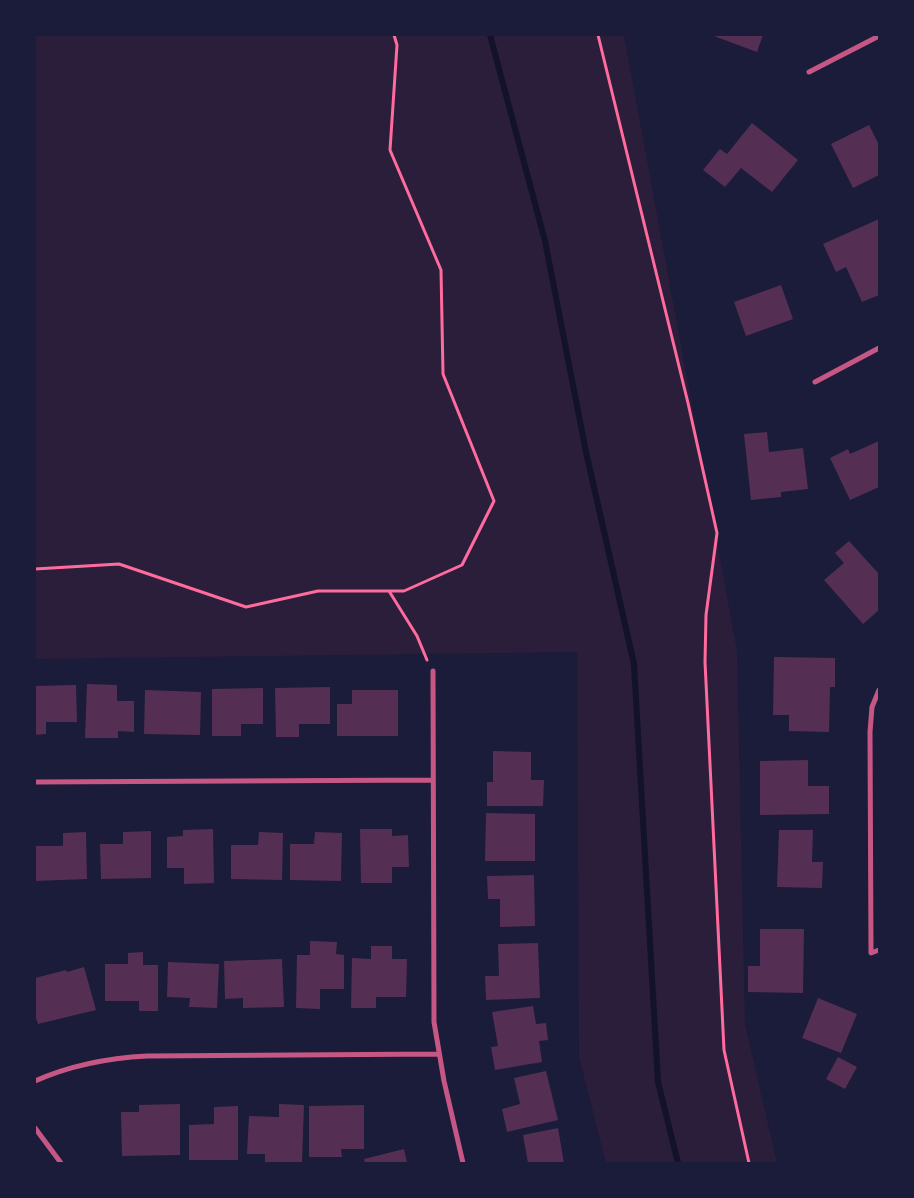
<!DOCTYPE html>
<html>
<head>
<meta charset="utf-8">
<style>
	body { margin:0 }
	#map { position:relative; width:914px; height:1198px; overflow:hidden; background:#1b1b3a; font-family:"Source Sans 3",sans-serif }
	canvas { display:block }
	.frame { position:absolute; inset:0; border:36px solid #1b1b3a; pointer-events:none }
</style>
</head>
<body>
<div id="map">
<canvas width="914" height="1198"></canvas>
<div class="frame"></div>
</div>
<script>
const ctx = document.querySelector('canvas').getContext('2d');
ctx.lineJoin = 'round';
function fillPath(path, color) { ctx.fillStyle = color; ctx.fill(path, 'evenodd'); }
function stroke(path, color, width, dash) { ctx.strokeStyle = color; ctx.lineWidth = width; ctx.lineCap = dash ? 'butt' : 'round'; ctx.setLineDash(dash || []); ctx.stroke(path); }
fillPath(new Path2D(`
	M35 35H624L737 651 745 1024 777 1163H606L579 1057 577 652 35 659Z`), '#2a1e3b');
stroke(new Path2D(`
	M490 35 545 241 586 452 634 664 658 1082 678 1163`), '#12122b', 6);
fillPath(new Path2D(`
	M711 35H763L757 52Z
	M752 123 798 160 772 192 741 168 725 187 703 170 720 149 727 154Z
	M869 125 879 145V175L853 188 831 144Z
	M879 219V295L862 302 846 267 836 272 823 244Z
	M781 285 793 319 746 336 734 302Z
	M767 432 769 452 803 448 808 489 781 492V497L751 500 744 434Z
	M879 441V487L850 500 830 458 848 449 850 454Z
	M849 541 879 574V610L863 624 824 580 844 563 835 553Z
	M774 657 835 658V687H830L829 732 789 731V715H773Z
	M87 684 117 685V701H134V732L118 731V738H85Z
	M76 685 77 722H46V734L35 735V686Z
	M330 687V724H299V737H276L275 688Z
	M263 688V724H241V736H212V689Z
	M145 690 201 692 200 735 144 734Z
	M352 690H398V736H337V704H352Z
	M493 751 531 752V780H544L543 806H487V782H493Z
	M808 760V786H829V814L760 815V761Z
	M486 813 535 814V861H485Z
	M213 829 214 883 184 884V868H167V837L183 836V830Z
	M360 829H392V836L408 835 409 867H392V883H361Z
	M779 830H813L812 862H823L822 888 777 887Z
	M151 831V878L101 879 100 844H123V832Z
	M86 832 87 879 35 881V846H63V833Z
	M259 832 283 833 282 880 231 879V845H258Z
	M315 832 342 833 341 881 290 880V844H314Z
	M534 875 535 926 500 927V899H488L487 876Z
	M760 929H804L803 993 748 992V966H760Z
	M310 941 337 942 336 954 344 955V989H320V1009L296 1008 297 955H310Z
	M538 943 540 998 486 1000 485 976H499L498 944Z
	M371 946H392V959H407L406 997H376V1008H351L352 958 371 959Z
	M143 952V965H158V1011H139V1001H105V964H128V953Z
	M282 959 284 1007 243 1008V998L225 999 224 961Z
	M168 962 219 964 217 1008 189 1007 190 998 167 997Z
	M84 967 96 1010 38 1024 35 1015V978L66 970 67 972Z
	M818 998 857 1014 841 1053 802 1038Z
	M533 1006 536 1024 546 1023 548 1040 539 1041 542 1062 495 1070 491 1047 498 1046 492 1012Z
	M838 1057 857 1067 845 1089 826 1079Z
	M546 1071 558 1120 507 1132 502 1109 520 1104 514 1078Z
	M180 1104V1155L122 1156 121 1112H139V1105Z
	M279 1104 304 1105 302 1163H265V1154H247L249 1116 279 1117Z
	M364 1105V1149H341L342 1157H309V1106Z
	M238 1106V1160H189V1125L214 1124V1107Z
	M558 1128 564 1163H528L523 1135Z
	M404 1149 407 1163H365L364 1159Z`), '#542f53');
stroke(new Path2D(`
	M598 35 688 403 717 533 706 615 705 662 724 1050 749 1163
	M35 569 119 564 246 607 318 591H404L462 565 494 501 443 374 441 270 390 150 397 45 394 35
	M389 591 417 636 427 660`), '#ff6b9d', 3);
stroke(new Path2D(`
	M809 72 879 36
	M815 382 879 348
	M433 671 434 1022 444 1081 463 1163
	M879 690 872 707 870 732 871 953 879 950
	M35 782 433 780
	M35 1081C71 1065 108 1058 147 1056L439 1054
	M35 1128 61 1163`), '#c65784', 5);
</script>
</body>
</html>
